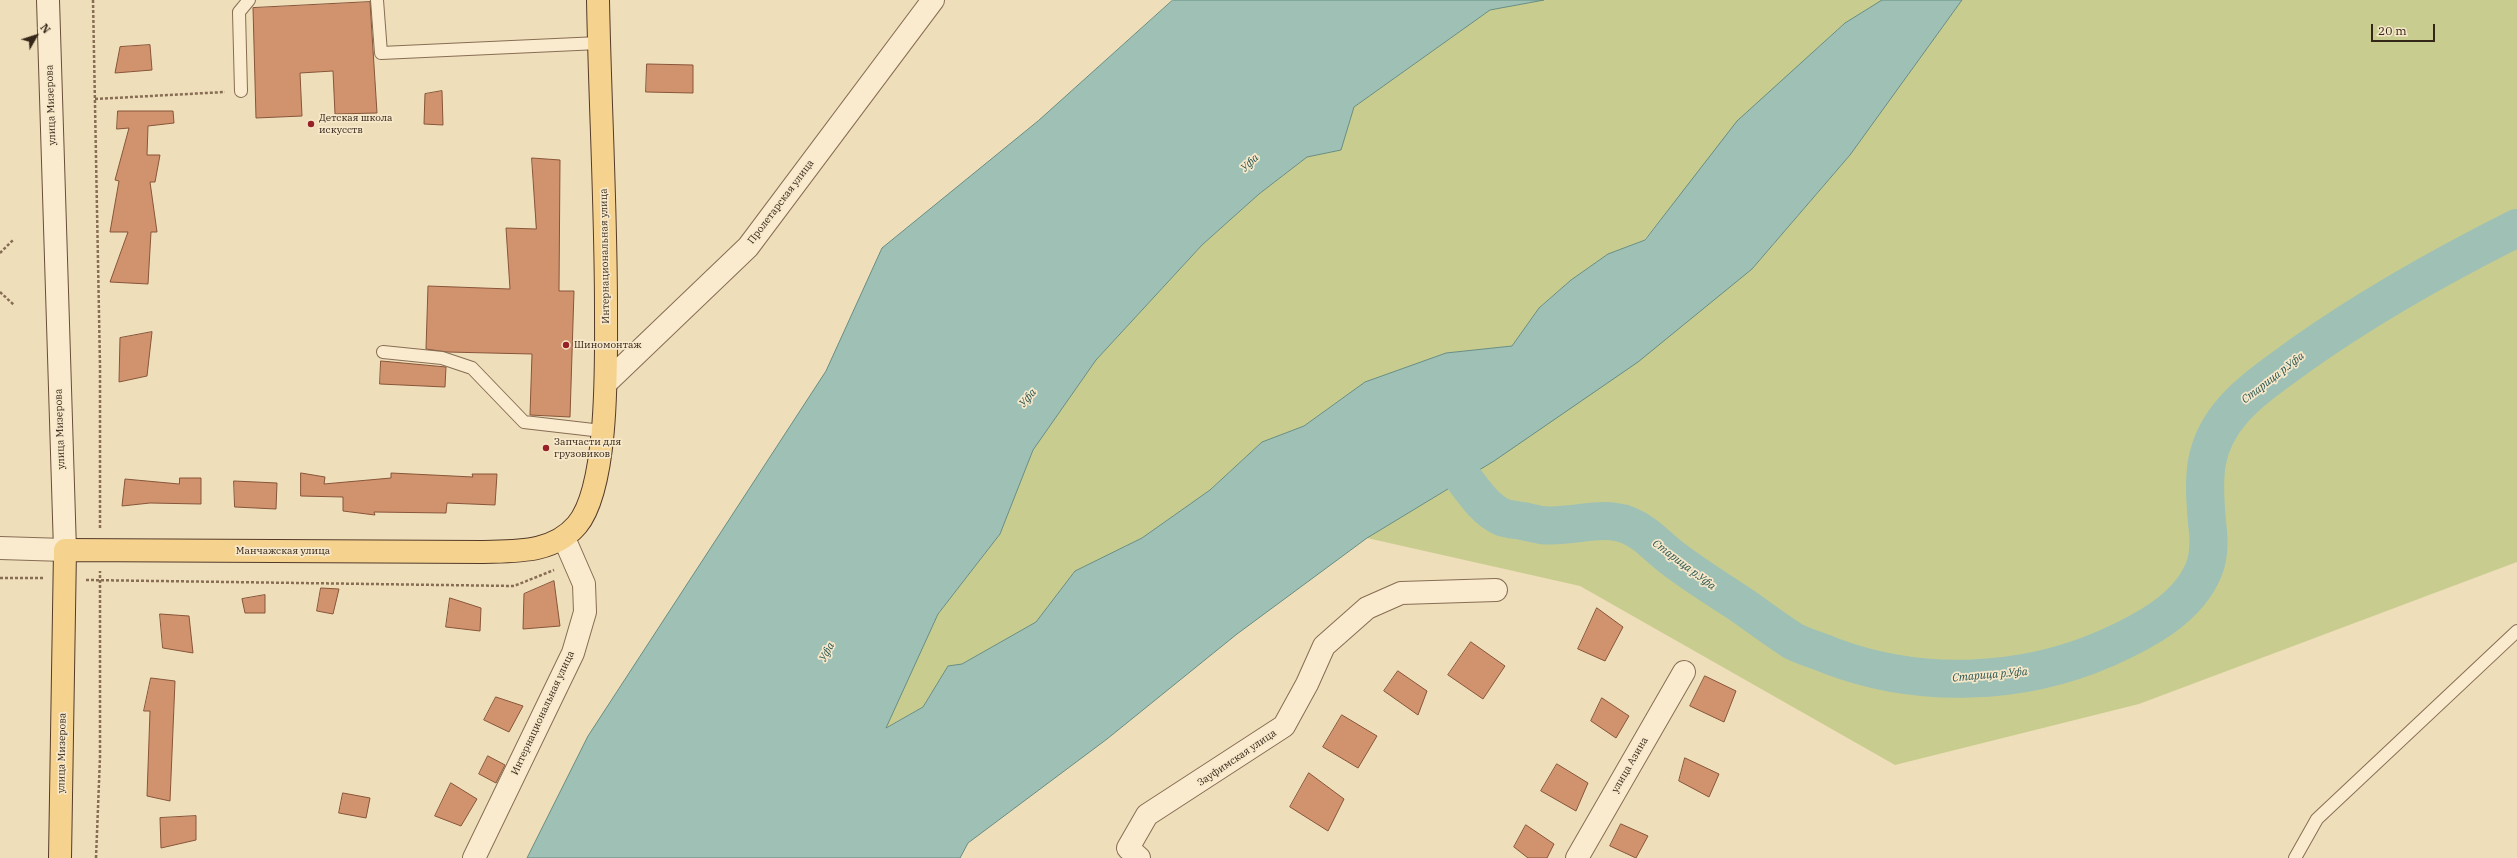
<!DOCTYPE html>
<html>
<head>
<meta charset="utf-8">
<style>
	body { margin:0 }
	#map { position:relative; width:2517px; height:858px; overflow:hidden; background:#efdeba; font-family:"IBM Plex Serif",serif }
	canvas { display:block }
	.north { position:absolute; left:16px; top:16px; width:40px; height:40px; -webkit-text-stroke:3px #f7e8ca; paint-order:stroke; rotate:51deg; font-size:11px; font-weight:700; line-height:16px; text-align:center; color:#35261a }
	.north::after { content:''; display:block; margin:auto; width:14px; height:18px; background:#35261a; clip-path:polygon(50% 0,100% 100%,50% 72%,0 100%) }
	.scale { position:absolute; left:2371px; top:24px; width:64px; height:18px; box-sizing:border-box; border:2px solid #35261a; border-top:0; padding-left:5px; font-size:12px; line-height:14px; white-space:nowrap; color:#35261a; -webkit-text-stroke:3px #f7e8ca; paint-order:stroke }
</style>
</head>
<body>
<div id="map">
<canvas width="2517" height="858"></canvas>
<div class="north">N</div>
<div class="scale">20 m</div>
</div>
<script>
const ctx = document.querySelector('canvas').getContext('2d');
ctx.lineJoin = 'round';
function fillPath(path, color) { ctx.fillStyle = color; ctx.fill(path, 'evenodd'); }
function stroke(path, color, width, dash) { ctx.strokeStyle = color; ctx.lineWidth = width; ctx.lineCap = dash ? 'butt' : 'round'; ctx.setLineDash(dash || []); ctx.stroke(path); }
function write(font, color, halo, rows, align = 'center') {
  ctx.font = font + ' "IBM Plex Serif",serif'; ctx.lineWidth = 3.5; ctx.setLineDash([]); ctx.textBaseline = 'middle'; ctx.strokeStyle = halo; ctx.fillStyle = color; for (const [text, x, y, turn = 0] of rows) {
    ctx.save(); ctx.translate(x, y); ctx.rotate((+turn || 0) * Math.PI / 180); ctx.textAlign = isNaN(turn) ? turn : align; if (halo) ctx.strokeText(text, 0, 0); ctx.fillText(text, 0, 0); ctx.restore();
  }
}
fillPath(new Path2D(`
	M1544 0H1882L1845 23 1792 72 1684 191 1644 240 1608 254 1571 280 1539 308 1512 346 1446 353 1365 382 1304 426 1262 442 1210 490 1142 538 1075 571 1036 622 962 664 948 666 923 707 885 728 938 614 1000 534 1033 450 1096 360 1202 245 1259 194 1307 157 1341 150 1354 107 1490 10Z
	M1962 0H2517V562L2139 704 1895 765 1580 586 1367 538 1494 461 1752 269 1850 155Z`), '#c8cd8f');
const water = new Path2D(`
	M1173 0H1544L1490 10 1354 107 1341 150 1307 157 1259 194 1202 245 1096 360 1033 450 1000 534 938 614 886 728 923 707 948 666 962 664 1036 622 1075 571 1142 538 1210 490 1262 442 1304 426 1365 382 1446 353 1512 346 1539 308 1571 280 1608 254 1645 240 1737 121 1845 23 1882 0H1962L1850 155 1752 269 1638 362 1494 461 1367 538 1237 634 1107 739 968 843 960 858H527L588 736 826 371 882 248 1038 121Z`);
fillPath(water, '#9fc0b5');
stroke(water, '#678d82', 1);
stroke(new Path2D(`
	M1464 479C1474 492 1486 510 1502 517 1507 519 1516 520 1522 521 1528 522 1535 524 1541 525 1580 529 1610 508 1645 535 1654 542 1662 550 1671 557 1694 575 1719 590 1743 606 1760 618 1776 630 1793 641 1805 647 1819 651 1831 656 1918 689 2021 686 2107 648 2143 632 2188 609 2204 569 2210 554 2209 538 2207 522 2203 477 2202 445 2234 409 2253 388 2279 371 2302 354 2370 306 2443 265 2517 228`), '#9fc0b5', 38);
const building = new Path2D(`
	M370 2 377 113 335 114 333 71 300 73 302 116 256 118 253 8Z
	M150 45 152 70 115 73 120 47Z
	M647 64 693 65V93L646 92Z
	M442 91 443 125 424 124 425 94Z
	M118 111H173L174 123 148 126 147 155H160L155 182H150L157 232H151L148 284 110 282 128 232H110L119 181 115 180 129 128 117 129Z
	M532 158 560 160 559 291H574L570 417 530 415 532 354 447 352 426 349 428 286 510 289 506 228 536 229Z
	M152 332 147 376 119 382 120 338Z
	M381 361 446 367 445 387 380 384Z
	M301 473 325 477 324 484 391 478V473L473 477 472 474H497L495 505 447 503 446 513 374 512 375 515 343 511V497L301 496Z
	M180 478H201V504L150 503 122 506 125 479 179 484Z
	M234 481 277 483 276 509 235 507Z
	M554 581 560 626 523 629 524 594Z
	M321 588 339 589 333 614 317 611Z
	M265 595V613H245L242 599Z
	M450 598 481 608 480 631 446 627Z
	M1597 608 1623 627 1605 661 1578 649Z
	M160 614 189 616 193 653 163 648Z
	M1471 642 1505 666 1483 699 1448 675Z
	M1398 671 1427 691 1418 715 1384 691Z
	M1705 676 1736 691 1724 722 1690 706Z
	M151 678 175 681 170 801 147 796 150 711H144Z
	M496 697 523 706 509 732 484 720Z
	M1602 698 1629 716 1616 738 1591 721Z
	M1342 715 1377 736 1358 768 1323 747Z
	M488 756 505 765 496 783 479 774Z
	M1685 758 1719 774 1709 797 1679 781Z
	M1557 764 1588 783 1576 811 1541 791Z
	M1309 773 1344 799 1328 831 1290 807Z
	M451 783 477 799 461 826 435 816Z
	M343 793 370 798 366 818 339 813Z
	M196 816V840L161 848 160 818Z
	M1621 824 1648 836 1636 858 1610 846Z
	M1526 825 1554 844 1547 858H1528L1514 847Z`);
fillPath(building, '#d0936e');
stroke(building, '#875539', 1);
const service = new Path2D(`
	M377 0 381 53 599 43
	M241 91 239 12 249 0
	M383 352 442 358 472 368 524 422 602 431
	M2295 858 2317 819 2517 631`);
const minor = new Path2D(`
	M606 383 748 247 933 0
	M474 858 573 653 585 612 584 584 564 538
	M1139 858 1128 848 1147 815 1284 726 1307 684 1324 646 1367 608 1401 593 1496 590
	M1577 858 1684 672`);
const tertiary = new Path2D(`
	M0 548 65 550`);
const secondary = new Path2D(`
	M48 0 65 550`);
const primary = new Path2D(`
	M60 858 65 550 483 552C517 551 553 553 577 525 609 487 606 362 606 311 606 207 600 104 598 0`);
stroke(service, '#876d54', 14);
stroke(minor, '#876d54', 24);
stroke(tertiary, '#876d54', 24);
stroke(secondary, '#684e38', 24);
stroke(primary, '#543b29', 24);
stroke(new Path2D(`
	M93 0 100 366V530
	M95 99 225 92
	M0 253 13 240
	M0 292 14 305
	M0 578H43
	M86 580 514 586 554 570
	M96 858 100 757V571`), '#876d54', 2.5, [3, 2]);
stroke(service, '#faebce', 12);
stroke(minor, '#faebce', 22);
stroke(tertiary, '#faebce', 22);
stroke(secondary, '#faebce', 22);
stroke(primary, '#f6d28f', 22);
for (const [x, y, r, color] of [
	[311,124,4,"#982127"],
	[566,345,4,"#982127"],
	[546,448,4,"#982127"]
]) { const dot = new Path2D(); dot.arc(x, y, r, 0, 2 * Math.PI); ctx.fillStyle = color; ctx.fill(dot); stroke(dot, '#f7e8ca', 1.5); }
write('10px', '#35261a', '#f7e8ca', [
	["улица Мизерова",51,105,-92],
	["Пролетарская улица",781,202,-53],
	["Интернациональная улица",605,256,-91],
	["улица Мизерова",60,429,-92],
	["Манчажская улица",283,551],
	["Интернациональная улица",543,713,-65],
	["улица Мизерова",62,753,-89],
	["Зауфимская улица",1237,758,-34],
	["улица Азина",1630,765,-60]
]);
write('10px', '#35261a', '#f7e8ca', [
	["Детская школа",319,118],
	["искусств",319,130],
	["Шиномонтаж",574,345],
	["Запчасти для",554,442],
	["грузовиков",554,454]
], 'left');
write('italic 11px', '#285651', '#f7e8ca', [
	["Уфа",1250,163,-44],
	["Старица р.Уфа",2273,378,-38],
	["Уфа",1028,398,-50],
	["Старица р.Уфа",1684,565,37],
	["Уфа",827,652,-62],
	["Старица р.Уфа",1990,675,-5]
]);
</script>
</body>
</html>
